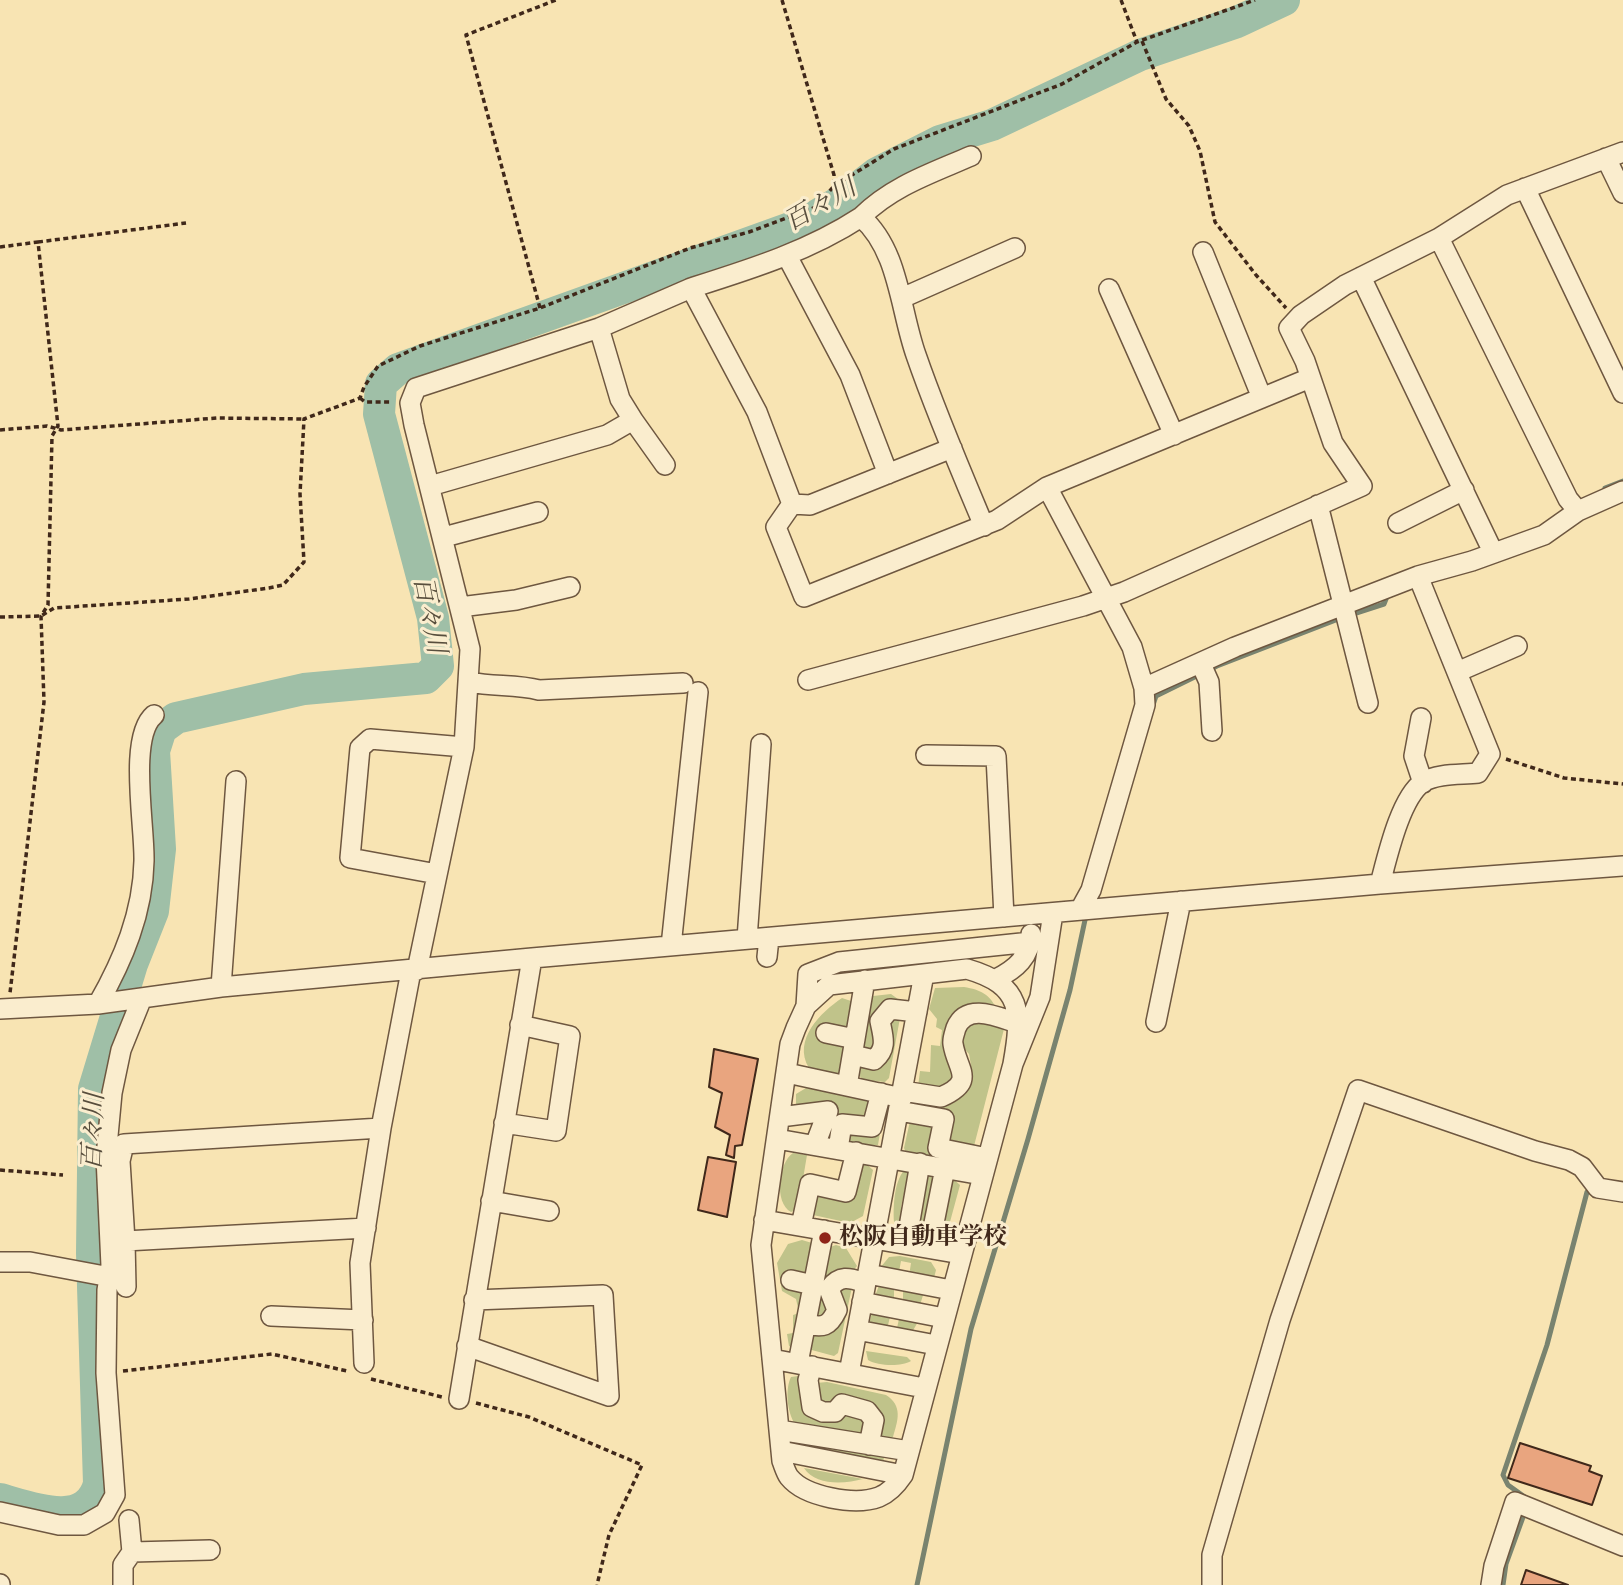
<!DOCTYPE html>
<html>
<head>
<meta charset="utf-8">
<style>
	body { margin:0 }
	canvas { display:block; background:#f8e4b3 }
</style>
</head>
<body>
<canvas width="1623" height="1585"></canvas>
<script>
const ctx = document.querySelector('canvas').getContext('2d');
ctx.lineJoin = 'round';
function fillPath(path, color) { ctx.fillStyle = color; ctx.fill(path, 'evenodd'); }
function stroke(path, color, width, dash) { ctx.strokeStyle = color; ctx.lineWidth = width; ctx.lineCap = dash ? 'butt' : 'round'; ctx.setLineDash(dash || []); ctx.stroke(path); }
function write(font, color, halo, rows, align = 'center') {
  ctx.font = font + ' "Libre Bodoni","Noto Serif JP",serif'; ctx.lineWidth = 6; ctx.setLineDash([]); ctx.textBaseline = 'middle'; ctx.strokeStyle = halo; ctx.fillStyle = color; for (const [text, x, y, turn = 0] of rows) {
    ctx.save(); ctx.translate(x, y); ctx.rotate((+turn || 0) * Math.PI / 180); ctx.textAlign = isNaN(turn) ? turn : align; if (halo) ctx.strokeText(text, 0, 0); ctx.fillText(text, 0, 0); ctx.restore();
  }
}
fillPath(new Path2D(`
	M964 987C981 990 990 994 997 1010L967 1007 957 1074 946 1088 918 1087 920 1071 930 1072 931 1045 940 1046 942 1030 936 1027 937 1019 929 1009 935 988Z
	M891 994 902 1002 884 1005 877 1052 862 1049 870 1001 873 996Z
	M842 998 854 1002 840 1074 809 1068C792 1040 821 1012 842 998Z
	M886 1017 900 1018 889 1078 885 1082 863 1080 858 1074 860 1064H873Z
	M978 1021 1001 1024 1004 1029 974 1146 944 1145 950 1113 913 1106 915 1099 968 1085 971 1065 969 1054 962 1046 963 1028Z
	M806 1088 868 1098 871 1099 867 1121 827 1143 832 1105 796 1109V1094Z
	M884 1109 878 1145 848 1146 845 1130Z
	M910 1121 939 1122 934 1153 965 1164 906 1153 904 1148Z
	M793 1153 807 1155 798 1209 791 1212C774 1203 778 1163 793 1153Z
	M864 1162 873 1170 863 1216 850 1223 813 1215V1192L851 1198 858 1167Z
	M907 1168 912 1169 910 1190 905 1189 901 1207 907 1210 903 1227 894 1222C893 1207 894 1177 907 1168Z
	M926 1173 936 1175 926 1234 916 1233Z
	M951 1177 960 1185 947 1233 938 1237Z
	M802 1240 812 1243 806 1290 792 1348 789 1346 787 1334 793 1333V1315L799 1313 796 1299 782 1291 777 1263 788 1244Z
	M836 1245 846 1248 857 1266 851 1273H840L831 1315 815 1321 830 1247Z
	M900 1256 931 1262 936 1270 934 1278 909 1276 911 1263 901 1261 899 1272 880 1268 889 1257Z
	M880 1283 924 1292 920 1305 903 1302V1290L894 1288V1299L875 1296Z
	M838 1286 852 1287 838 1353 834 1356 808 1349 811 1334 824 1331Z
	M872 1312 919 1320 911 1334 897 1328 899 1319 890 1317 887 1329 869 1325Z
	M866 1351 907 1357 911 1361C901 1367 878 1366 868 1360Z
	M798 1376 802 1403 852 1411 867 1422 866 1435 795 1424C787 1412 785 1389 791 1377Z
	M827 1382 886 1395C903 1406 898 1420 893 1437L886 1440 879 1437 872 1405C854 1396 844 1399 825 1405L816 1400V1383Z
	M794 1441 884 1457 883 1465 794 1448Z
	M804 1468 863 1479C845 1484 815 1486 804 1468Z`), '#c0c38a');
stroke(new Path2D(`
	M1605 488 1623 481
	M1350 615 1384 604 1388 594
	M1153 705 1156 696 1217 666 1341 618
	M1529 1500 1508 1485 1503 1475 1547 1345 1587 1192 1592 1187
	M917 1585 971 1329 1028 1139 1070 990 1085 920
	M1503 1585 1506 1564 1526 1509`), '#79836f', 5);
stroke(new Path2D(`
	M0 1499C32 1508 86 1530 99 1484L92 1253 94 1089 132 964 153 911 160 849 154 751 161 729 176 718 304 689 426 678 438 666 433 618 379 414 381 384 398 369 804 223 841 201 877 173 940 141 992 125 1140 55 1237 22 1284 0`), '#9fbfa7', 32);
const building = new Path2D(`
	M714 1049 758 1059 742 1145 735 1146 734 1158 726 1155 730 1135 715 1127 722 1093 709 1087Z
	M708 1157 736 1162 727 1217 698 1210Z
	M1520 1443 1591 1466 1589 1471 1602 1476 1592 1505 1508 1478Z
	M1526 1570 1568 1585H1521Z`);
fillPath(building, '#e9a57f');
stroke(building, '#40281a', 2);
const minor = new Path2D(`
	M1606 158 1623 193
	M1525 188 1623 393
	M861 217C892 186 932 173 971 156
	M1439 238 1568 499 1578 511
	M1203 252 1262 398
	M787 256 850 375 888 474
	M1361 277 1493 552
	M691 288C751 269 809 251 861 217 899 250 900 310 916 355 936 413 960 469 984 526
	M1109 289 1174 435
	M902 298 1015 248
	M633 420 665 465
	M430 486 607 435 633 420 620 399 599 328
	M1047 487 1132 647 1144 688 1235 647 1418 576 1490 754 1478 773C1462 775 1438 773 1423 782 1400 798 1387 858 1380 884
	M792 504 810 505 952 448
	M1318 505 1368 703
	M1398 523 1464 490
	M444 537 538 512
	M1418 576 1472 561 1544 535 1578 511 1623 491
	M460 607 516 600 570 587
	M1201 664 1209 682 1212 731
	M1457 672 1517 646
	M808 680 1083 606 1124 592 1362 486 1333 443 1305 361 1289 328 1301 315 1345 285 1439 238 1507 195 1623 152
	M470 682C493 687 516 684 539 690L683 683
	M1421 718 1414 756 1423 783
	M926 755 996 756 1004 917
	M437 874 350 858 360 748 370 739 464 747
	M1080 910 1091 890 1145 705 1144 688
	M747 939 761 744
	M671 946 698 692
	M767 957 769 938
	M417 970 464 747 470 649 414 425 410 403 416 388 599 328 691 288 757 412 792 504 776 527 804 597 997 520 1047 487 1310 378
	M996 979C1016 969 1030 957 1031 934
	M221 987 236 781
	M98 1004C123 960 143 913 144 861 145 826 128 737 154 715
	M806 1006 808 974 839 962 1031 942
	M0 1009 98 1004 221 987 532 958 1380 884 1623 866
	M1156 1022 1181 901
	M826 1033 855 1039
	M853 1055 874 1060C888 1048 883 1037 880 1021L890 1009 917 1012
	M1013 1064C1022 1013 1023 985 967 969L829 985 806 1006 796 1028 790 1044 761 1245 782 1461C784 1466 786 1473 789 1477 805 1497 855 1506 879 1497 889 1493 897 1484 903 1475L1013 1064 1040 997 1053 913
	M787 1073 902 1098
	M847 1086 865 980
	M903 1091 941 1097C977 1081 957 1070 953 1044 952 1039 955 1032 956 1028 967 1001 1000 1018 1020 1024
	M899 1111 944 1119 938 1148 987 1158
	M780 1117 828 1111 815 1145
	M504 1123 556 1131 570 1036 520 1025
	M777 1139 982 1175
	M838 1149 842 1124 872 1127 881 1093
	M491 1201 549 1211
	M764 1220 961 1254
	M801 1226 810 1184 846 1192 856 1152
	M366 1228 125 1241 120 1161 124 1144 381 1128
	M125 1241 126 1287
	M906 1244 920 1163
	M929 1248 945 1168
	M0 1262H30L110 1277
	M868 1274 951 1290
	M791 1280 813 1285
	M862 1302 944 1318
	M271 1316 363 1320
	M806 1324C823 1328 829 1327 837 1310L829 1289C840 1274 850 1278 866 1283
	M857 1330 936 1345
	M467 1346 609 1396 603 1295 474 1300
	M772 1359 924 1388
	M364 1363 360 1263 381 1128 411 971
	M798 1363 824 1230
	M812 1366 808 1380 812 1407 823 1412H835L842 1404 867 1411 874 1420 869 1445
	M849 1373 924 974
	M459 1399 532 958
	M779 1430 909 1451
	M781 1451 903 1475
	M0 1512 59 1525H84L105 1513 115 1495 106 1373 107 1290 111 1266 106 1157 112 1093 121 1050 142 998
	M129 1520 132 1552 210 1550
	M0 1584V1585
	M123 1585V1565L132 1552
	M1212 1585V1555L1280 1320 1358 1090 1535 1151 1569 1160 1582 1167 1598 1188 1623 1192
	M1491 1585 1494 1566 1515 1502 1623 1546`);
stroke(minor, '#6e5740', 22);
stroke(new Path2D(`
	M782 0 834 175V186
	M1121 0 1137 42
	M1142 41 1166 99 1189 126 1200 151 1215 222 1256 275 1286 308
	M38 242 186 223
	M0 247 38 242 58 426 52 436 48 605 41 616 44 702 10 993
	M540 308 466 35 556 0
	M360 398 365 402H392
	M0 430 47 426 61 430 217 418 304 419
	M0 617 41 616 54 608 189 599 269 588 283 585 304 562 300 494 304 419 360 398 364 387 378 366 420 346 540 308 690 248 749 232 816 207 834 186 894 149 1062 84 1137 42 1255 0
	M1506 759 1564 778 1623 784
	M0 1170 63 1175
	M123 1371 272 1354 347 1371
	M371 1379 442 1397
	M476 1403 529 1417 642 1465 609 1535 597 1585`), '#40281a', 3.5, [5, 3.5]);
stroke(minor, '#faedce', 19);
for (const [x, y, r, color] of [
	[825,1238,7,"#8f2418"]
]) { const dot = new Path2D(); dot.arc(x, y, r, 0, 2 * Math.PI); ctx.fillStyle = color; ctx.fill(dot); stroke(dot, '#faedce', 2.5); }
write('bold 24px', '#40281a', '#faedce', [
	["松阪自動車学校",839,1238]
], 'left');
write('italic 26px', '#584e3d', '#faedce', [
	["百々川",821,206,-30],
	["百々川",428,615,79],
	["百々川",95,1132,-88]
]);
</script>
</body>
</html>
